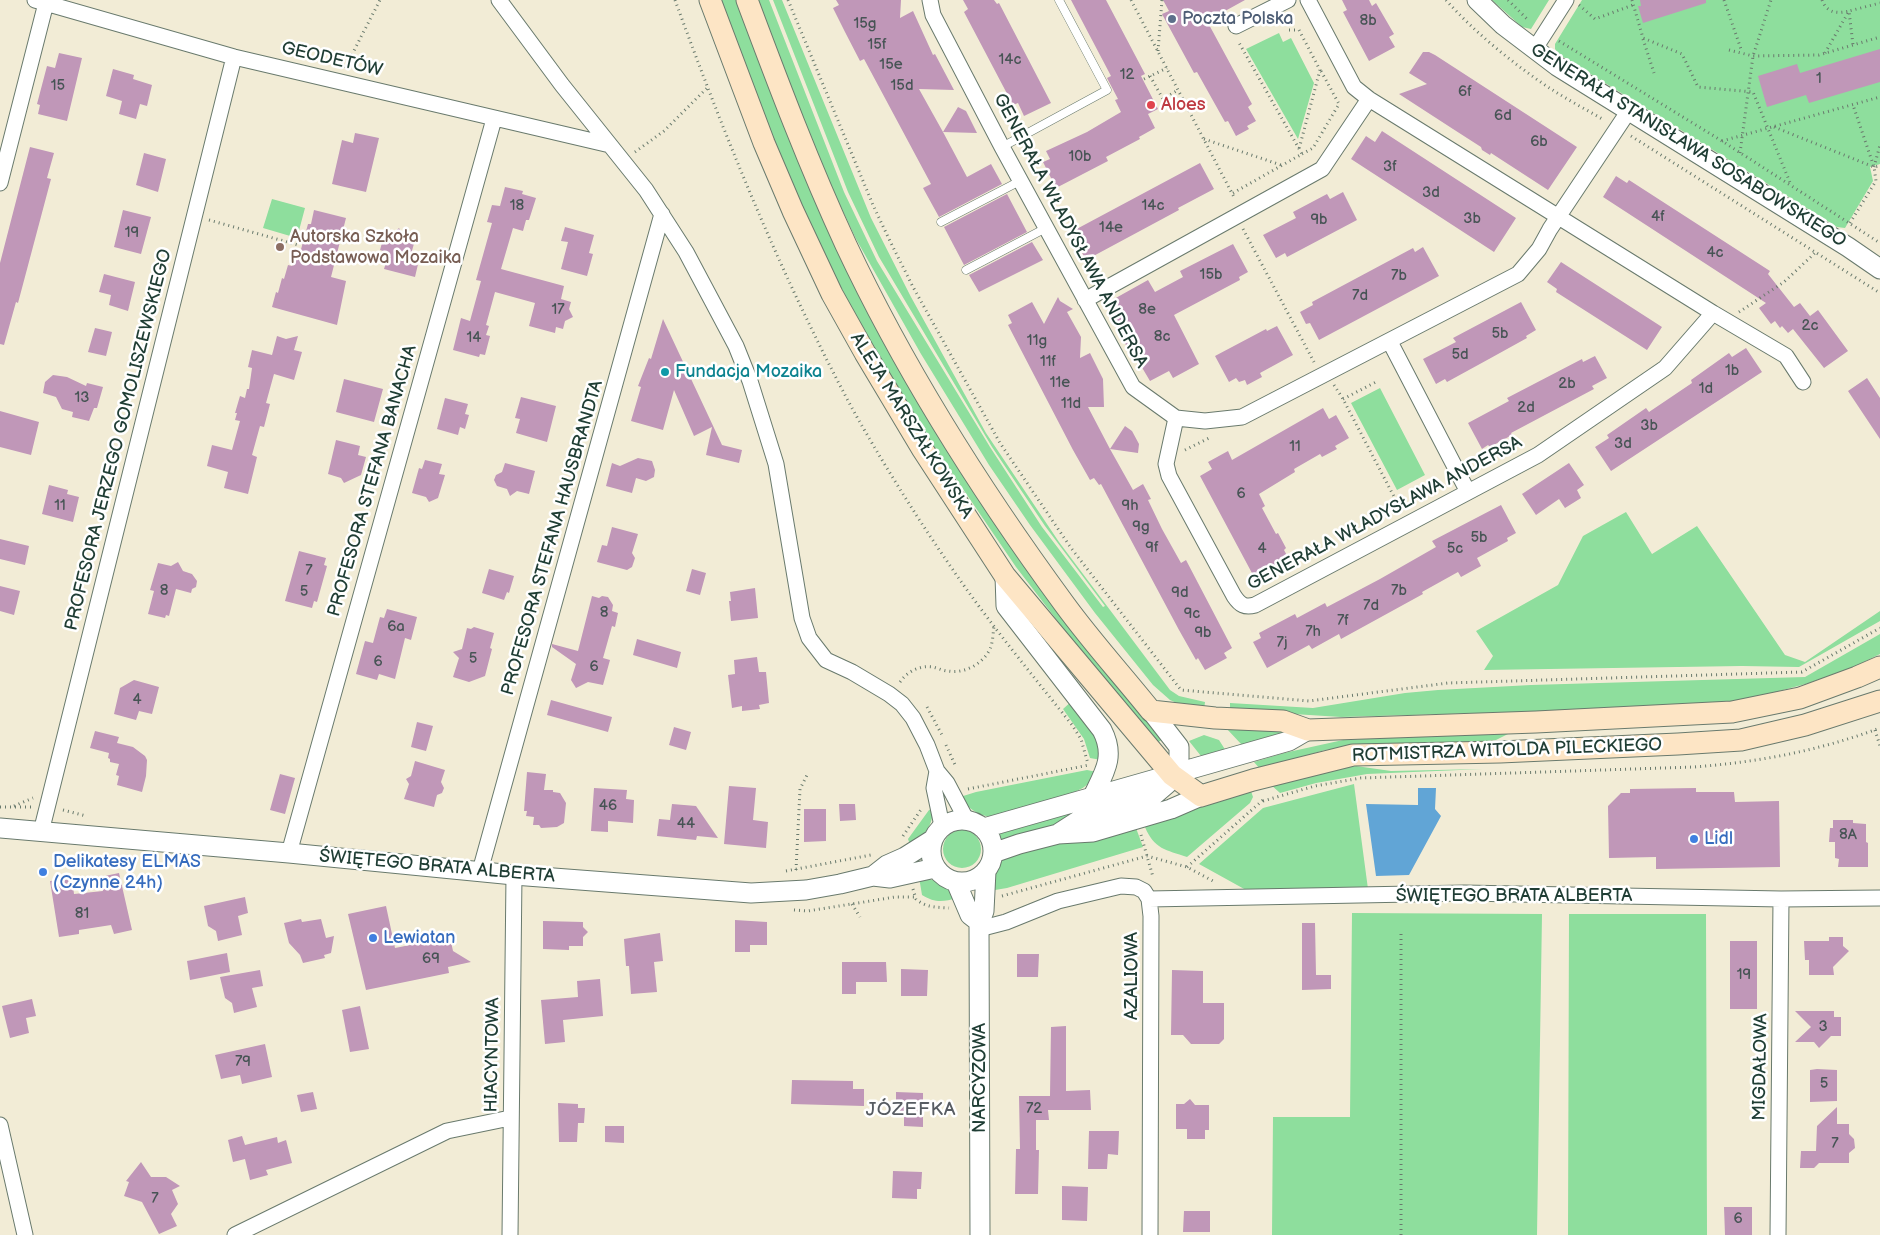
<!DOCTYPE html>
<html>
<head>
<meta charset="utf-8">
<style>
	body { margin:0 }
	canvas { display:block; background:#f2ecd6 }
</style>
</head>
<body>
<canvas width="1880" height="1235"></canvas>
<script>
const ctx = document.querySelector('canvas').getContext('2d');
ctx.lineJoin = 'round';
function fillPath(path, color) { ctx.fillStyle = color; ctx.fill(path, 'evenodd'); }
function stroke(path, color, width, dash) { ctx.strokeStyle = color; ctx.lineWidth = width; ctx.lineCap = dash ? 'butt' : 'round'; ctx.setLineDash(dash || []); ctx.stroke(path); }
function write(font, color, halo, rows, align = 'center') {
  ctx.font = font + ' "Balsamiq Sans",sans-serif'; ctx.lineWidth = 5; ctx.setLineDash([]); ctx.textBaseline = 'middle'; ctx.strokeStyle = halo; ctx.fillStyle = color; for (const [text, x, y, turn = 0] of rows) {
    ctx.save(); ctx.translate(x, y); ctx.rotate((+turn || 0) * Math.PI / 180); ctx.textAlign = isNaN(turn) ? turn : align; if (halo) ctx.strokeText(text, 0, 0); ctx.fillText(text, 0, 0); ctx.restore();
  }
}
fillPath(new Path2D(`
	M720 0H737L858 292 1163 739 1157 743 1076 645 1016 567 914 417 853 315 793 191Z
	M757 0H769L844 192 877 261 990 447 1042 527 1103 607 1105 606 1045 526 992 447 879 257 848 192 773 0H782L871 218 911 297 986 433 1059 542 1170 690 1179 696 1205 702 1204 710 1179 704 1170 700 1153 685 1095 613 1030 525 989 465 921 354 856 239 823 169Z
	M1492 0H1549L1531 29 1522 27Z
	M1582 0H1880V164L1870 167 1873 181 1845 228 1837 227 1560 55 1555 49V44Z
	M1279 33 1283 42 1291 38 1314 83 1298 139 1246 49Z
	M272 199 305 208 297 238 263 228Z
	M1380 388 1425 475 1397 490 1351 403Z
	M1626 512 1652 554 1697 526 1785 655 1805 662 1880 611V621L1799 667 1742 666 1484 670 1493 656 1476 631 1558 585 1583 536Z
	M1880 634V654L1856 666 1809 683 1761 696 1723 703 1658 708 1341 717 1230 710V703L1313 708 1405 693 1438 690 1531 685 1805 677Z
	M1073 700 1101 743V760L1090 758 1084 739 1063 709Z
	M1226 728 1290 731 1242 745Z
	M1512 732 1496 740 1487 741 1358 746 1325 750 1260 769 1254 762 1284 753 1343 740Z
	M1204 735 1219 740 1226 751 1201 756 1189 741Z
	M1356 766 1391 771 1483 769 1367 774 1316 783 1280 793 1270 784 1333 769Z
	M1087 770 1097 772C1093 777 1089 784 1084 787 1076 794 1001 818 992 817 978 816 968 808 960 797L976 792Z
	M1354 784 1368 889 1246 890 1199 864 1263 808Z
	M1251 791 1253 797 1250 803 1187 857C1166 850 1154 849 1145 827L1147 823Z
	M1123 796 1052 829 999 842 997 832Z
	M932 809C935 824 922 838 911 848L908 839 929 810Z
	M1136 828 1143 847 1007 888 989 891 997 868 1004 858 1019 851 1093 838Z
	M943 849a19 19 0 1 1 38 0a19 19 0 1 1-38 0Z
	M919 877C935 879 946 885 957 898 943 902 935 903 922 895Z
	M1352 913 1542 914 1537 1235H1272L1273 1117H1350Z
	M1569 914H1706L1707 1235H1568Z`), '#8ede9d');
fillPath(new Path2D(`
	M1418 788H1436L1435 809 1441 816 1409 875 1376 876 1366 804 1418 805Z`), '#61a5d6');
fillPath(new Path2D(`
	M836 0H901L900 18 913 11 933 55 935 54 954 90 919 89 943 132 958 107 966 111 977 133 943 132 967 177 991 164 1002 184 939 217 923 188 931 184 864 59 860 61 845 32 833 8 839 5Z
	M963 0H994L997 4 999 3 1051 103 1024 116 1018 103 1013 105 964 12 968 9Z
	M1071 0H1106L1145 74 1141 76 1158 109 1148 114 1155 128 1139 137 1140 139 1106 157 1108 161 1056 188 1043 162 1050 159 1046 151 1087 132 1121 112 1115 100 1118 99 1107 78 1111 76Z
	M1163 0H1245L1207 21 1252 104 1248 107 1256 121 1247 126 1249 129 1236 136 1228 121 1225 122 1197 72 1194 73 1162 14 1169 11Z
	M1342 0H1369L1372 6 1376 3 1394 34 1389 37 1395 47 1369 61 1343 12 1347 10Z
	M1640 0H1706V3L1643 23 1638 6H1641Z
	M1880 49V82L1809 103 1806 95 1767 107 1758 76 1797 64 1800 73Z
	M1423 52H1429L1435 55 1577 147 1548 190 1491 153 1490 155 1482 150 1481 147 1453 129 1399 94 1427 84 1409 73Z
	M59 53 82 58 67 121 38 114 40 105 37 104 47 66 55 68Z
	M113 69 134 75 133 79 152 85 147 106 140 104 136 119 119 114 122 101 106 96Z
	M1382 131 1516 218 1494 252 1351 159 1366 136 1375 142Z
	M355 133 379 138 366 192 332 184 342 140 353 143Z
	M30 147 54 153 47 178 51 179 18 303 16 302 4 345 0 344V263Z
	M144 153 166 159 158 192 136 185Z
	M1200 163 1214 189 1178 208 1179 210 1086 260 1071 232Z
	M1616 176 1627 183 1629 180 1770 271 1768 274 1794 307 1800 303 1810 316 1818 310 1848 351 1824 368 1793 329 1788 333 1782 326 1780 328 1775 321 1771 324 1759 308 1766 303 1603 197Z
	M505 187 523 191 522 194 536 198 529 220H526L523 231 513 228 501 269 564 286 561 299 571 302 569 309 573 317 565 321 563 329 556 327 555 333 529 326 535 303 495 292 486 325 489 326 486 335 490 336 485 355 480 354 479 357 453 350 461 318 470 321 481 281 476 280 492 223 487 222 492 205 500 206Z
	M1343 192 1357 220 1287 257 1285 253 1276 258 1263 235 1296 218 1293 212 1327 194 1330 199Z
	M1007 194 1027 232 964 265 944 227Z
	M123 210 151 217 141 254 114 247Z
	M314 210 346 218 331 277 346 281 337 325 272 307 276 292 278 293 282 278 284 279 288 265 292 266 296 252 300 253 308 224H311Z
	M565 227 594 235 589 253 593 254 587 276 561 269 568 242 561 241Z
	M399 228 404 237 415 240 410 258 419 260 415 277 384 269 389 253 380 250 385 232 392 234Z
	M1032 242 1043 260 979 292 969 275Z
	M1233 244 1248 272 1239 277 1240 280 1174 315 1199 364 1173 378 1169 371 1150 381 1134 354 1131 355 1105 304 1148 280 1155 292 1183 277 1180 271Z
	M1423 247 1439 276 1319 340 1310 323 1306 324 1300 312 1313 305 1312 302 1413 248 1415 252Z
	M1561 262 1662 327 1647 350 1556 292 1557 289 1547 282Z
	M104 274 135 282 128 311 109 305 111 295 99 292Z
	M1058 297 1060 301 1073 309 1067 312 1081 337 1080 358 1090 353 1103 379 1104 407H1088L1110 449 1125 426 1132 431 1139 444 1138 453 1110 449 1133 490 1143 484 1151 499 1148 500 1162 529 1181 563 1186 560 1232 648 1224 653 1227 658 1205 670 1198 658 1196 660 1179 630 1101 484 1099 485 1094 478 1090 480 1073 450 1008 325 1012 323 1008 315 1032 302 1044 324Z
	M1521 302 1536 330 1526 336 1527 338 1489 359 1447 382 1445 379 1436 384 1423 359 1456 342 1453 338Z
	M663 319 722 445 742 450 739 463 706 455 712 427 694 436 674 390 663 430 631 421 641 387 638 386 649 358 651 359Z
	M1277 326 1293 355 1260 373 1262 377 1247 385 1245 380 1239 382 1236 378 1229 382 1215 356 1266 329 1267 331Z
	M95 328 112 332 106 356 88 352Z
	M277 336 286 339 298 336 294 350 302 352 294 380 274 374 266 403 270 404 264 427 260 426 252 455 257 457 248 494 224 488 228 472 207 466 212 445 232 450 240 421 235 420 237 413H235L240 396 245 398 247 389H249L252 368 248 367 252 350 272 355Z
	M1746 348 1762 372 1611 471 1595 447 1609 438 1607 435 1646 408 1649 412 1692 383 1691 380 1729 353 1732 357Z
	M1595 356 1607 378 1592 386 1594 389 1511 433 1512 435 1490 447 1488 445 1482 449 1468 423 1509 401 1507 398 1582 359 1583 362Z
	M53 375 67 377 86 386 87 383 103 387 97 408H94L89 421 72 417 73 412 62 409 56 397 43 393 45 382Z
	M1867 378 1880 398V439L1848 391Z
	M344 379 383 389 374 422 336 412Z
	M521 397 556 406 547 442 516 433 520 419 515 418Z
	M445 398 468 404 465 414 469 415 465 429 460 427 458 435 437 429Z
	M1323 408 1329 419 1336 415 1349 438 1335 446 1337 449 1322 457 1320 454 1294 469 1295 472 1259 494 1265 506 1262 508 1276 534 1278 533 1286 548 1284 550 1291 563 1267 576 1264 570 1253 575 1200 476 1212 469 1208 462 1228 451 1232 460Z
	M0 411 39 422 31 455 0 447Z
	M336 440 360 446 358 455 366 457 361 475 344 483 341 478 328 474Z
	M638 458 652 461 655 470 654 477 646 481 636 478 632 493 606 486 612 463 620 466Z
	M425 460 442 464 439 474 445 475 438 498 429 502 426 497 412 493 419 468 422 469Z
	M505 463 535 471 529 494 517 491 510 496 507 489 497 486 494 480 496 475 502 472Z
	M1569 463 1584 485 1577 490 1581 498 1565 508 1559 499 1536 515 1522 494Z
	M49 485 68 490 67 494 79 497 73 522 42 514Z
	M1501 505 1516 533 1507 538 1508 541 1477 558 1481 566 1461 577 1458 572 1422 592 1423 594 1341 639 1339 634 1312 649 1309 645 1267 668 1253 642 1261 638 1259 633 1295 614 1297 618 1325 603 1327 607 1380 579 1436 547 1432 541Z
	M612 527 638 534 632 553 635 558 632 567 627 570 597 562 602 545 607 546Z
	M0 539 29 546 25 565 0 559Z
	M299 551 326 558 324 565 327 566 317 602 314 601 312 608 285 601Z
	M178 562 183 571 192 574 197 581 196 587 192 589 191 593 176 589 169 616 166 615 165 618 148 614 154 591 150 590 158 563 171 566Z
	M489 569 514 576 509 593 507 592 504 600 482 593Z
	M692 569 706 573 700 595 686 591Z
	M0 586 20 591 14 615 0 611Z
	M755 588 758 618 731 621 729 601H731L730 592Z
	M592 596 599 598 602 596 608 597 613 605 612 611 618 613 615 627 612 626 603 658 610 660 603 685 588 682 576 688 571 680 576 664 552 647V644L578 651Z
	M387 609 417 617 411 640 405 638 395 679 379 674 377 680 356 674 365 641 373 643 380 617 384 618Z
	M474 627 494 633 490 648 492 649 485 676 469 682 453 677 459 658 453 652 462 649 467 628 471 629Z
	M637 639 681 652 677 668 633 655Z
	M757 657 759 672H766L769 703 759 705 760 709 742 711V706L732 708 728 675 735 674 734 660Z
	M134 680 159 687 152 714 139 711 136 720 114 714 120 688Z
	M551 700 612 717 608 732 547 715Z
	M417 722 433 726 426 751 411 747Z
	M674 727 691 732 686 750 669 745Z
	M95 731 119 737 117 743 133 747 145 756 147 760 146 776 142 792 117 785 119 776 116 775 119 764 110 762V759L108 758 109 753 90 748Z
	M415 761 445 770 441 782 444 788 442 793 437 795 434 807 404 799 409 784 406 779 411 776Z
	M527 772 546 774 544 790H553V792L560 793 566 803 564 823 557 827 541 828 539 825H533L534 817 526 816 527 811H524Z
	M280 774 295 778 285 814 270 810Z
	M729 786 756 788 753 820 768 822 766 848 724 844Z
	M594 788 627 790 626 799 634 800 633 823 608 821V832L591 831Z
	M1696 788V792H1734L1735 802 1779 801 1780 867 1656 869V857L1609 858 1608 806 1621 793H1630V789Z
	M672 804 696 806 718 838 697 836 696 840 657 836 659 819 670 820Z
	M839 804H855L856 820 840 821Z
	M804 809H826V841L804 842Z
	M1833 820H1853V823L1866 824V842L1868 843V867H1838L1839 859 1835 858V842H1829L1830 828H1833Z
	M119 873 132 930 114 934 111 925 79 930V934L59 937 50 881 72 879 74 894 103 891 100 877Z
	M245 897 248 913 238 916 242 935 218 941 216 931 208 926 204 906Z
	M386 906 395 948 435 940 436 945 451 942 453 951 471 962 448 967 449 973 366 990 348 914Z
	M301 919 302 922 321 919 326 938 334 936 331 953 324 955 325 958 303 963 300 955 289 943 284 923Z
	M735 920 767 922V945H750V952H735Z
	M543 921 583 922V927L588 932 583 937V946H569V950L543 949Z
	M1302 923H1315L1316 975H1331V989L1302 990Z
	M660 933 663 961 654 962 657 992 631 994 629 966H626L624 939Z
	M1829 937H1843V946L1849 951 1833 967 1834 975H1809V960H1805L1804 941H1829Z
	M1730 941H1757V1009H1730Z
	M227 953 230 972 190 980 187 961Z
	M1017 954H1039L1038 977H1017Z
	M842 962H886L887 982H856V994H842Z
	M901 969 928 970 927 996H901Z
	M260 970 263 986 252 988 257 1007 234 1013 232 1003 225 998 220 977Z
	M1172 970 1203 971V1003H1224V1039L1219 1044H1191L1183 1035H1171Z
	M600 979 603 1016 563 1020 565 1042 545 1044 541 1000 578 997 577 981Z
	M32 999 36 1016 26 1018 29 1033 10 1038 2 1006Z
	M360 1006 369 1049 350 1052 342 1010Z
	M1795 1011H1834V1017H1841V1036H1831L1819 1048 1814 1042H1795L1811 1027Z
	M1066 1026V1091L1090 1090 1091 1110H1048L1049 1120H1036V1150H1039L1038 1194H1015L1016 1149H1020L1019 1096H1050L1051 1027Z
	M265 1044 272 1077 242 1084 240 1075 221 1079 215 1055Z
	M1817 1069 1837 1070V1101L1810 1102V1070Z
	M792 1080 853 1081V1089H864V1106L791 1104Z
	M313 1092 317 1109 301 1112 297 1095Z
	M896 1092 923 1093V1127L904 1126V1117H896Z
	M1190 1099 1195 1105H1209V1130H1205V1139H1187V1129H1176V1104H1184Z
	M558 1103 578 1104V1108H585L584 1123H578L577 1142H559Z
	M1837 1107V1124H1849V1134L1854 1139 1855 1148 1849 1153V1163H1819L1814 1168H1800L1801 1151H1816L1817 1126Z
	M605 1126H624V1143L605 1142Z
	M1089 1131H1119L1118 1155 1108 1154 1107 1169H1088Z
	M242 1136 245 1145 277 1137 278 1143 286 1140 292 1163 266 1170 268 1175 250 1180 245 1159 233 1162 228 1140Z
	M141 1162 151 1177H166L180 1186 172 1190 178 1204 171 1214 177 1226 159 1234 142 1202 124 1196 129 1182 126 1181Z
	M893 1171 922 1172 921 1189H917V1199L892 1198Z
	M1062 1186 1088 1187 1087 1221 1062 1220Z
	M1724 1207H1752V1235H1725Z
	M1184 1211H1210V1232H1183Z`), '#c097b8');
const service = new Path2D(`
	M1002 147 1107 90 1059 0
	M941 222 1020 181
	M966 270 1046 228`);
const minor = new Path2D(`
	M35 0 234 57 610 145
	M499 0 562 85 646 190 686 252 736 346 750 381 776 464 802 618 809 638 826 660 852 672 889 694 902 704 913 718 927 745 937 771 947 783 966 819
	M930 0 933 15 1002 147 1133 387 1176 418 1166 464 1169 476 1234 596C1240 605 1245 608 1255 605L1538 455 1665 368 1713 313
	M1308 0 1354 87 1369 99 1713 313 1786 356 1803 382
	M1236 26 1288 0
	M1534 50 1566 0
	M0 183 46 3
	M1085 300 1322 169 1369 99
	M1390 342 1468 492
	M1176 418 1205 421 1242 417 1518 274 1539 249 1550 229 1628 112
	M937 771 934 788 942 826
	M41 832 234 57
	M289 853 494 119
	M480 871 662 214
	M1149 899 1464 893 1781 899 1880 898
	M979 929 1006 922 1058 901 1121 886 1136 887 1144 891 1149 899 1151 916 1150 1235
	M0 1125 25 1235
	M235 1235 447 1131 510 1118
	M510 1235 514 875
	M1778 1235 1781 899`);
const tertiary = new Path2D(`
	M1477 0 1503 25 1557 66 1848 247 1880 269
	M1005 576 1006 606 1102 730C1116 757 1104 773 1092 798
	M931 851a31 31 0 1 1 62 0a31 31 0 1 1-62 0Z
	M0 828 289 853 514 875 751 893 806 890 840 884 873 876 890 878 935 868
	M984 828 1289 741 1308 730
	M1059 833 1087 815 1153 796 1167 784 1176 767 1179 758V747L1151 711
	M993 853 1019 844 1058 834 1093 832 1171 809 1201 796
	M873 876 887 865 905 857 932 840
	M956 882 970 915 979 922
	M980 1235 979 925 984 911 986 871`);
const secondary = new Path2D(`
	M710 0 764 143 793 211 832 294 865 353 923 450 1005 576 1172 775 1201 796 1253 780 1353 755 1500 752 1678 744 1741 740 1805 725 1880 701
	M747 0C778 83 809 165 846 245 906 373 982 492 1065 605 1092 642 1123 676 1151 711L1215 718 1283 721 1308 730 1536 722 1732 712 1800 698 1857 677 1880 667`);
stroke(service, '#697a6d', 9);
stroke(minor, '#697a6d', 17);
stroke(tertiary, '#697a6d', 21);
stroke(secondary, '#697a6d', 23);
stroke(new Path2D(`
	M675 0C726 140 782 278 853 410 885 467 922 526 960 580 995 630 1034 677 1072 725L1081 739 1088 764
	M788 0 873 205 889 239 913 287 1000 443 1071 548 1181 690 1309 701 1448 683 1802 672 1880 628
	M1131 0 1235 199
	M1446 0C1474 32 1516 66 1551 89 1568 100 1587 110 1604 120
	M1508 0 1527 19
	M1632 0 1643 38 1682 54 1698 87 1753 92 1791 185
	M1724 0 1742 52
	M1822 0C1827 13 1837 14 1849 11L1853 45
	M1579 5 1595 19 1633 5
	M1289 30H1299L1320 70 1299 149
	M1643 39 1654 73
	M1559 41 1722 141 1880 243
	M1729 50 1753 56 1819 55 1880 37
	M1158 51 1162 0
	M1825 53 1849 11 1880 3
	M345 68 380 0
	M1150 76 1163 99 1178 90
	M1144 79 1167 68
	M1774 127 1874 167 1880 166
	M1631 136 1880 293
	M1204 139 1281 165
	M1722 141 1880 97
	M635 152 664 131 707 88
	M1740 153 1753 56 1771 0
	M1302 154 1313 148 1339 104 1321 71
	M1874 167 1880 145
	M1233 193 1302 154 1238 41
	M209 220 298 245
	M1850 223 1876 181 1874 167 1853 105
	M1243 229 1314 362
	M1739 312 1784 282 1816 252
	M1334 385 1343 399 1401 510
	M1343 399 1376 382
	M1185 450 1211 437
	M900 682C908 671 920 665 933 667 938 668 943 671 948 671 964 674 983 664 990 649 993 642 993 633 994 626
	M927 707 942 735
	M1875 730 1880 746
	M946 745 956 767
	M968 789 1089 765
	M1263 801 1315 786 1361 778 1694 767C1759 762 1818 751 1880 728
	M14 806 33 798
	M0 807H32
	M63 810 86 816
	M1141 835 1153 877
	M903 836 922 808
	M1187 867 1263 800
	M796 870 800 789 807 775
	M786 871 871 855
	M913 889 916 899C926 908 937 907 949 908
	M1002 896 1147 856 1187 867 1213 881
	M852 904 860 917
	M794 910 808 911 895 897H914
	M1401 1235V933`), '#697a6d', 3, [1, 4]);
stroke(service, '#fff', 8);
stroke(minor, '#fff', 15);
stroke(tertiary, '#fff', 19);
stroke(secondary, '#fde5c5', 21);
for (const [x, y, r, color] of [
	[1172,19,5,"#5c6f8a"],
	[1151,105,5,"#e0444e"],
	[280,247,5,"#8d6e63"],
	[665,372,5,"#0f9aa8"],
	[1694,839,5,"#3f7fe0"],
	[43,872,5,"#3f7fe0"],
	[373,938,5,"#3f7fe0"]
]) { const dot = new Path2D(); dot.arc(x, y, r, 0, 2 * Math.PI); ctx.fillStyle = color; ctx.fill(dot); stroke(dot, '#fff', 2); }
write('15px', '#475455', null, [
	["8b",1368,21],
	["15g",865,24],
	["15f",877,45],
	["14c",1010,60],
	["15e",891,65],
	["12",1127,75],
	["1",1819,79],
	["15",58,86],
	["15d",902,86],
	["6f",1465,92],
	["6d",1503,116],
	["6b",1539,142],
	["10b",1080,157],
	["3f",1390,167],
	["3d",1431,193],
	["18",517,206],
	["14c",1153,206],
	["4f",1658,217],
	["3b",1472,219],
	["9b",1319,220],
	["14e",1111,228],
	["19",132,233],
	["4c",1715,253],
	["15b",1211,275],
	["7b",1399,276],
	["7d",1360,296],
	["17",558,310],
	["8e",1147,310],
	["2c",1810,326],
	["5b",1500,334],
	["8c",1162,337],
	["14",474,338],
	["11g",1037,341],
	["5d",1460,355],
	["11f",1048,362],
	["1b",1732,371],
	["11e",1060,383],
	["2b",1567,384],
	["1d",1706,389],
	["13",82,398],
	["11d",1071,404],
	["2d",1526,408],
	["3b",1649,426],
	["3d",1623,444],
	["11",1295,447],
	["6",1241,494],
	["11",60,506],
	["9h",1130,506],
	["9g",1141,527],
	["5b",1479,538],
	["9f",1152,548],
	["4",1262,549],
	["5c",1455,549],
	["7",309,571],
	["8",164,591],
	["7b",1399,591],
	["5",304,592],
	["9d",1180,593],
	["7d",1371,606],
	["8",604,613],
	["9c",1192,614],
	["7f",1343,621],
	["6a",396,627],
	["7h",1313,632],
	["9b",1203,633],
	["7j",1282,643],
	["5",473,659],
	["6",378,662],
	["6",594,667],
	["4",137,700],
	["46",608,806],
	["44",686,824],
	["8A",1848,835],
	["81",82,914],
	["69",431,959],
	["19",1744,975],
	["3",1823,1027],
	["79",243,1062],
	["5",1824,1084],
	["72",1034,1109],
	["7",1835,1144],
	["7",155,1199],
	["6",1738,1219]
]);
write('18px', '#4e5e75', '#fff', [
	["Poczta Polska",1182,19]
], 'left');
write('18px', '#1f3d34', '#fff', [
	["GEODETÓW",332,60,13],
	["GENERAŁA STANISŁAWA SOSABOWSKIEGO",1688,146,32],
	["GENERAŁA WŁADYSŁAWA ANDERSA",1070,231,62],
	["ALEJA MARSZAŁKOWSKA",911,426,58],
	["PROFESORA JERZEGO GOMOLISZEWSKIEGO",119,440,-76],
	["PROFESORA STEFANA BANACHA",373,481,-74],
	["GENERAŁA WŁADYSŁAWA ANDERSA",1385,514,-28],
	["PROFESORA STEFANA HAUSBRANDTA",553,538,-74],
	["ROTMISTRZA WITOLDA PILECKIEGO",1507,751,-2],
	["ŚWIĘTEGO BRATA ALBERTA",437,867,5],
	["ŚWIĘTEGO BRATA ALBERTA",1514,896],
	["AZALIOWA",1132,976,-90],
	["HIACYNTOWA",493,1055,-89],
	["MIGDAŁOWA",1761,1067,-89],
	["NARCYZOWA",980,1078,-90]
]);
write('18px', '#be3a42', '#fff', [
	["Aloes",1161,105]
], 'left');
write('18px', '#785e54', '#fff', [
	["Autorska Szkoła",290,237],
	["Podstawowa Mozaika",290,258]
], 'left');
write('18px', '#0d838f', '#fff', [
	["Fundacja Mozaika",675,372]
], 'left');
write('18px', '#366cbe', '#fff', [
	["Lidl",1704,839],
	["Delikatesy ELMAS",53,862],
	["(Czynne 24h)",53,883],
	["Lewiatan",383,938]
], 'left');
ctx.letterSpacing = '1px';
write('19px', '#575c62', '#fff', [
	["JÓZEFKA",911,1110]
]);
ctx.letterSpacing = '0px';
</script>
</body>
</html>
